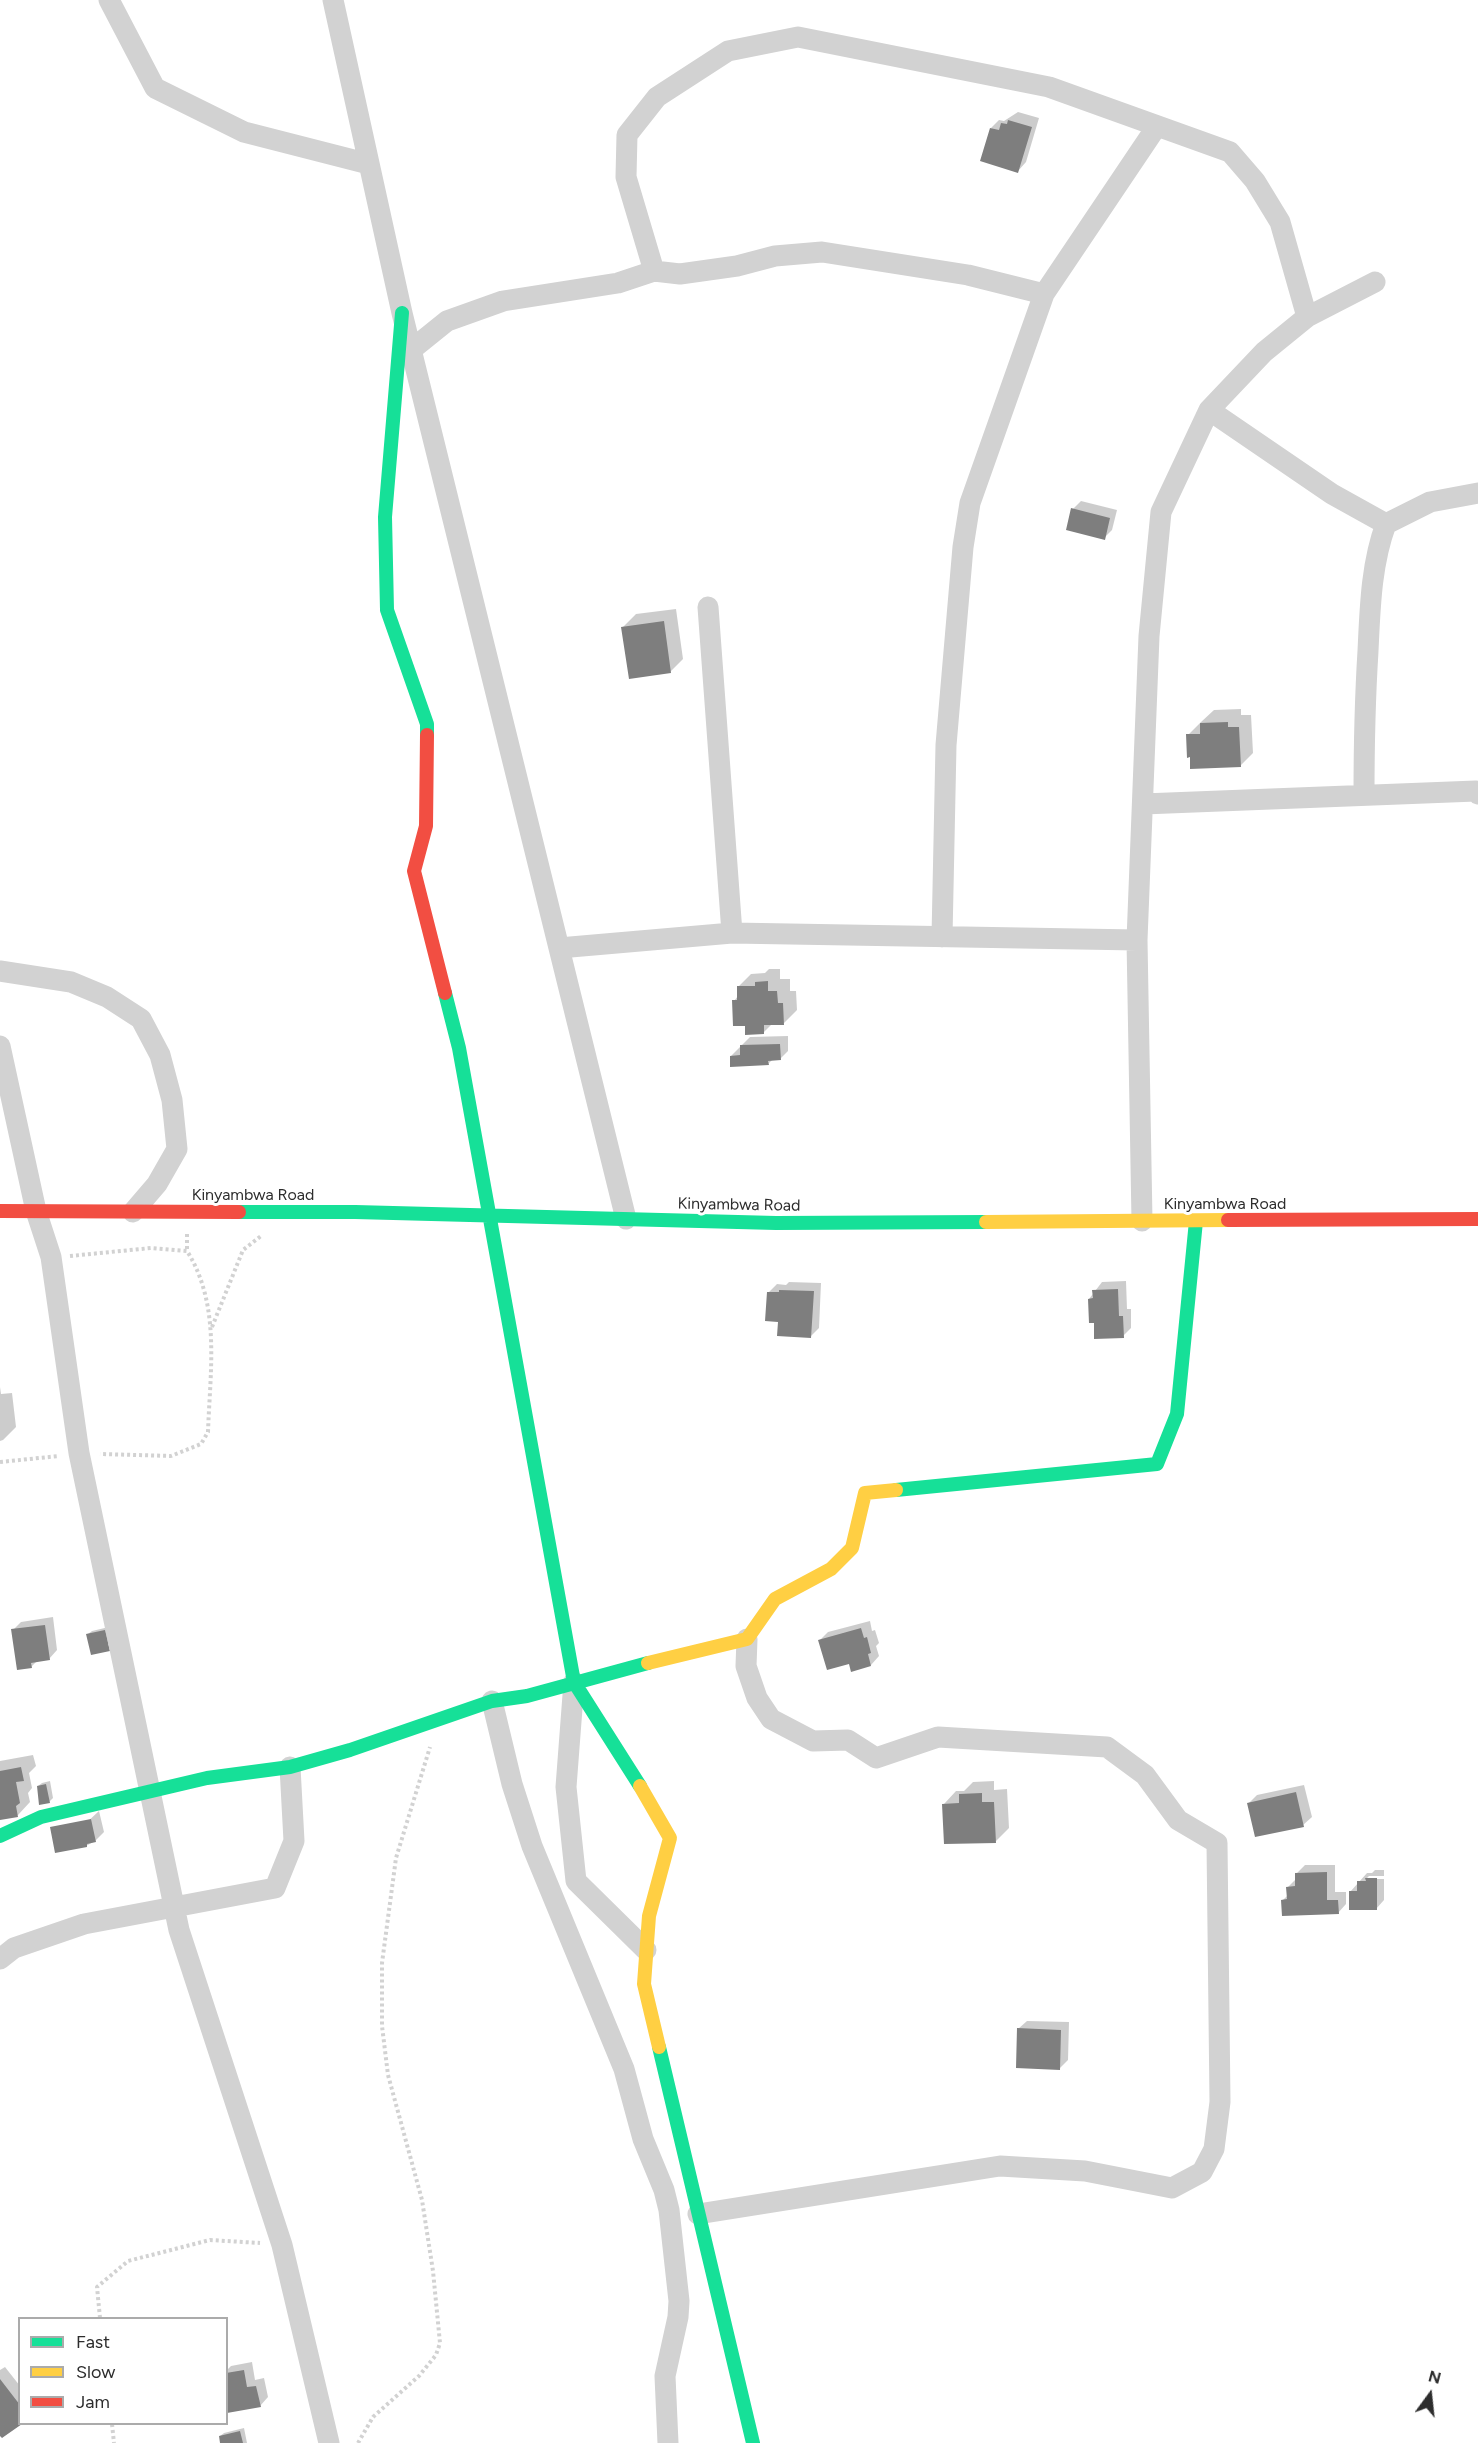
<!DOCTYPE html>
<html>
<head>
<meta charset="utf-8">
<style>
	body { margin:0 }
	#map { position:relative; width:1478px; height:2443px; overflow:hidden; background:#fff; font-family:Figtree,sans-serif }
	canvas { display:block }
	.legend { position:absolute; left:18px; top:2317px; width:210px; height:108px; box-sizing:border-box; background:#fff; border:2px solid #ababab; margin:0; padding:8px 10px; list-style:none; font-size:18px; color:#2d2d2d }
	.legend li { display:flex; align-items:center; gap:12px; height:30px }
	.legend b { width:30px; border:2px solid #ababab }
	.north { position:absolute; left:1400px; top:2365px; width:60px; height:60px; -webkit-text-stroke:4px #fff; paint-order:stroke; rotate:15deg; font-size:16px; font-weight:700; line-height:24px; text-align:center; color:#2d2d2d }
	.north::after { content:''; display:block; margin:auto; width:21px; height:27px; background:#2d2d2d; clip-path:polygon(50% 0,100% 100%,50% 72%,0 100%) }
</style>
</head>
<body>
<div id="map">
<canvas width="1478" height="2443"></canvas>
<ul class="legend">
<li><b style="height:8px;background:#16e098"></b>Fast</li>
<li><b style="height:8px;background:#ffcf43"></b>Slow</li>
<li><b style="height:8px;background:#f24e42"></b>Jam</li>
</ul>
<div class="north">N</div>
</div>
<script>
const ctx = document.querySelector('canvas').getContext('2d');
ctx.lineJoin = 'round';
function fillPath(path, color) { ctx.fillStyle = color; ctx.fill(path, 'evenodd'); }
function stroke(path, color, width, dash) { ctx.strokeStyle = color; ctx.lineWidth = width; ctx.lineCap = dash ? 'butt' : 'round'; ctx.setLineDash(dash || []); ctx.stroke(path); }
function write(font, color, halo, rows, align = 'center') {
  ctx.font = font + ' Figtree,sans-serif'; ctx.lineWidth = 6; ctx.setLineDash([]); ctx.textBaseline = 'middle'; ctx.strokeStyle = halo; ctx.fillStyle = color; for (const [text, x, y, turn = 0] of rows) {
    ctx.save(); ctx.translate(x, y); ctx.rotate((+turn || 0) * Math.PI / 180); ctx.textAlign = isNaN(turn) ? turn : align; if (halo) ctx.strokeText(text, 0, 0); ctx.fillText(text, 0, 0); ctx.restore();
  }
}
fillPath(new Path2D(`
	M1018 112 1039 118 1026 162 1018 171 991 128 999 120 1004 121Z
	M1081 501 1117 510 1112 530 1104 538 1073 509Z
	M676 609 683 659 670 672 623 627 636 614Z
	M1241 709V715H1251L1253 753 1240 766 1191 756 1188 735 1201 722 1214 710Z
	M769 969H780V979H790V991H796L797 1010 784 1023 772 1024 764 1032 746 1025 734 1001 738 996V987L751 974 765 973Z
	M788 1036V1051L780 1059H773L768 1064 731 1056 750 1037Z
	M1126 1281 1127 1309H1131V1328L1123 1336 1095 1322 1089 1299 1102 1282Z
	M789 1282 821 1283 819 1328 811 1336 779 1320 768 1293 777 1284 786 1285Z
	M0 1387 1 1394 12 1393 16 1427 3 1440 0 1441Z
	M53 1617 57 1650 49 1659 38 1660 31 1667 13 1630 21 1622Z
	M870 1621 872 1631 875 1630 879 1643 876 1646 879 1656 871 1665 852 1670 850 1662 820 1640 828 1632Z
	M109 1627 113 1646 88 1634 92 1631Z
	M33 1755 36 1766 29 1773 32 1788 28 1793 30 1802 18 1815 0 1819V1761Z
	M50 1781 53 1798 49 1802 38 1786 42 1783Z
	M994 1781V1790L1007 1789 1009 1828 996 1841 944 1804 956 1791H964L973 1782Z
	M1304 1785 1312 1817 1303 1825 1249 1803 1257 1795Z
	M99 1811 104 1832 95 1841 86 1846 56 1851Z
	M1305 1865H1335V1892H1346V1904L1338 1913 1283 1900 1288 1895V1887L1296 1879V1874Z
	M1375 1870H1384V1900L1376 1909 1350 1892 1367 1873H1372ZM1369 1876H1384V1879H1366Z
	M1027 2021 1069 2022 1068 2060 1060 2068 1018 2029Z
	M252 2362 255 2380 264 2378 268 2397 260 2406 226 2408V2371L231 2366Z
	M5 2367 20 2386V2424L0 2433V2370Z
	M244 2428 247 2443H222L220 2436 224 2433Z`), '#0003');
fillPath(new Path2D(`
	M1008 120 1032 127 1018 173 980 161 990 128 999 130 1001 123 1007 124Z
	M1071 508 1110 518 1105 540 1066 530Z
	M664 621 671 673 629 679 621 627Z
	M1228 722V727H1239L1241 767 1190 769V757L1187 758 1186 734H1200V723Z
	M768 981V991H777L778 1003H783L784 1025H764V1034L745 1035V1026H733L732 1000H737V986H755V982Z
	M780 1044 781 1060 768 1061 769 1065 730 1067V1056L740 1055V1045Z
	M1118 1289 1119 1316H1123L1124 1338 1094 1339V1323H1089L1088 1299 1093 1298 1092 1290Z
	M779 1290 814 1291 811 1338 777 1336 778 1322 765 1321 767 1292H779Z
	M45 1625 50 1660 31 1663 32 1668 17 1670 11 1629Z
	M861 1628 864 1638 867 1637 871 1653 868 1654 871 1666 851 1672 849 1664 827 1670 818 1640Z
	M105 1630 110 1651 91 1655 86 1634Z
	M21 1767 24 1781 16 1782 20 1803 16 1806 18 1817 0 1820V1771Z
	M46 1784 50 1803 39 1805 37 1786Z
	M1296 1792 1304 1827 1255 1837 1247 1803Z
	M982 1793V1802H994L996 1843 944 1844 942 1804 959 1803V1794Z
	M91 1819 96 1842 87 1844V1847L55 1853 50 1827Z
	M1327 1872V1900H1338L1339 1914 1282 1916 1281 1900 1287 1899 1286 1887 1295 1886V1873Z
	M1365 1878H1377V1910H1349V1891H1357V1881H1366Z
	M1017 2028 1061 2030 1060 2070 1016 2068Z
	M244 2370 247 2387 256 2386 261 2407 227 2413 226 2373Z
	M0 2379 20 2405V2424H22L2 2438 0 2436Z
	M240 2431 243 2443H220L219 2436Z`), '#7e7e7e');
stroke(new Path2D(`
	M187 1234V1251
	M70 1256 151 1248 187 1251C221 1305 210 1371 208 1432L201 1444 171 1456 100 1454
	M212 1327 243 1250 261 1236
	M0 1462 59 1456
	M100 2318 97 2287 128 2261 210 2240 260 2243
	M112 2424 114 2443
	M358 2443 373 2417 419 2376 436 2355 440 2343 433 2271 422 2200 388 2075 382 2026V1963L396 1858 430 1747`), '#d2d2d2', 4, [3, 3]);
stroke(new Path2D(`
	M109 0 155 88 244 132 369 164
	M333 0 402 313 626 1219
	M654 271 626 177 627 135 657 97 728 51 798 37 1049 87 1230 152 1255 181 1280 222 1307 317
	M411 350 447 321 503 301 618 283 654 271 680 274 737 266 775 256 822 252 968 275 1044 294
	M1209 410 1332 494 1386 524
	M1364 795C1364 747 1365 699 1368 651 1370 609 1371 564 1386 524L1430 502 1478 493
	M1143 804 1476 791 1478 794
	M732 933 1137 940 1149 636 1161 512 1209 410 1264 352 1307 317 1375 282
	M942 937 946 745 963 547 970 503 1044 294 1157 126
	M1137 940 1142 1221
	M559 948 732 933 708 607
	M0 971 71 982 107 997 141 1019 160 1055 172 1100 177 1149 157 1184 133 1212
	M0 1046 36 1211 51 1257 79 1453 179 1930 282 2245 329 2443
	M574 1682 566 1787 576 1881 646 1950
	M492 1701 512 1784 532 1846 624 2069 643 2139 664 2190 669 2210 679 2301 678 2317 665 2376 668 2443
	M0 1959 14 1948 84 1924 275 1888 294 1841 290 1767
	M698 2214 1000 2166 1085 2171 1172 2188 1202 2172 1214 2149 1220 2102 1217 1843 1178 1820 1145 1775 1107 1747 938 1737 876 1758 848 1740 813 1741 771 1719 757 1698 746 1666 747 1639`), '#d2d2d2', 21);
stroke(new Path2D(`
	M402 313 385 517 387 610 427 724V735
	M445 993 459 1048 574 1682 640 1786
	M239 1212H355L776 1223 986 1222
	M896 1490 1157 1464 1177 1414 1196 1221
	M0 1836 41 1817 207 1778 290 1767 350 1750 492 1701 527 1696 648 1663
	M659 2047 753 2443`), '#16e098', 14);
stroke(new Path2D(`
	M986 1222 1228 1220
	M648 1663 747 1639 775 1599 831 1569 852 1548 865 1493 896 1490
	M640 1786 670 1838 649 1916 644 1984 659 2047`), '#ffcf43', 14);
stroke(new Path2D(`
	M427 735 426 826 414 871 445 993
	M0 1211 239 1212
	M1228 1220 1478 1219`), '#f24e42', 14);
write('16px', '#2d2d2d', '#fff', [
	["Kinyambwa Road",253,1195],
	["Kinyambwa Road",1225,1204],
	["Kinyambwa Road",739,1205,1]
]);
</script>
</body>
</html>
